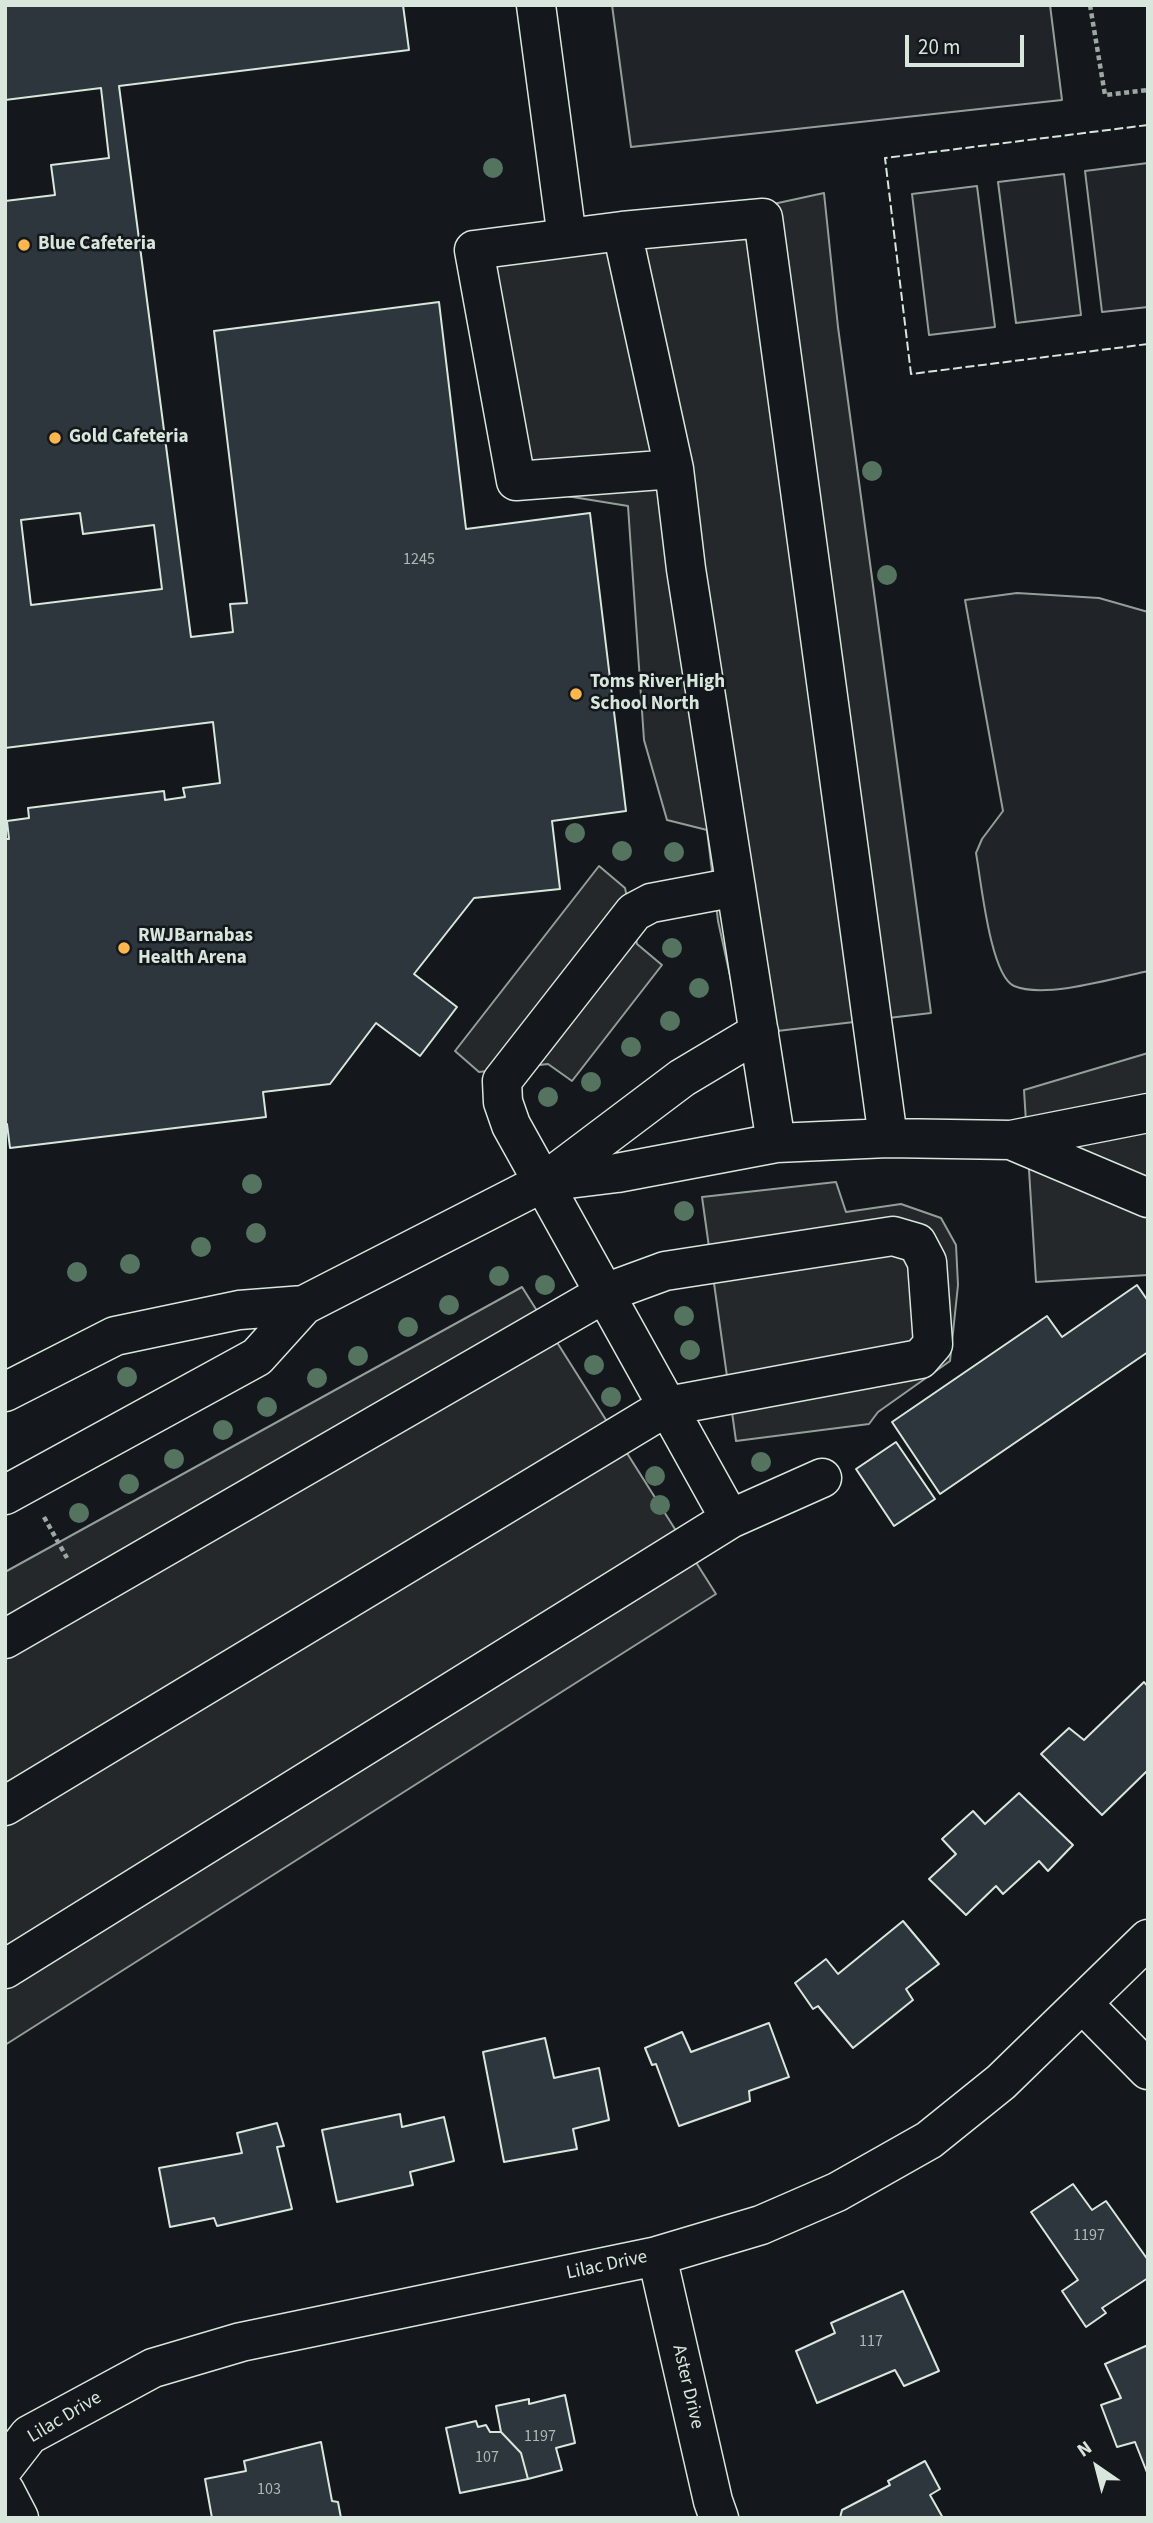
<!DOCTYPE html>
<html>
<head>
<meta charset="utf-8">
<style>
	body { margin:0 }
	#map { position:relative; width:1153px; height:2523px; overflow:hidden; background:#14181c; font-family:"Source Sans 3",sans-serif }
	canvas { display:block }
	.frame { position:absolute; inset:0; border:7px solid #d8e6dc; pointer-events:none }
	.north { position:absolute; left:1062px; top:2432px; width:70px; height:70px; -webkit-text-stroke:5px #14181c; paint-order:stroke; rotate:325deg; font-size:19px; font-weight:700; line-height:28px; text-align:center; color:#d8e6dc }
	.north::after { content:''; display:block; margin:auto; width:24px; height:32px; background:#d8e6dc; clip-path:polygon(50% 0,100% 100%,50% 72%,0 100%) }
	.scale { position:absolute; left:905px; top:35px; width:119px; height:32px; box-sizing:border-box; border:4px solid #d8e6dc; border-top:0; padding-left:9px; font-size:21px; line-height:24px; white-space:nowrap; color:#d8e6dc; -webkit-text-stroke:5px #14181c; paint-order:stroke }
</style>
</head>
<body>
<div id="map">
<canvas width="1153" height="2523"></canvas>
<div class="frame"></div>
<div class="north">N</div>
<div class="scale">20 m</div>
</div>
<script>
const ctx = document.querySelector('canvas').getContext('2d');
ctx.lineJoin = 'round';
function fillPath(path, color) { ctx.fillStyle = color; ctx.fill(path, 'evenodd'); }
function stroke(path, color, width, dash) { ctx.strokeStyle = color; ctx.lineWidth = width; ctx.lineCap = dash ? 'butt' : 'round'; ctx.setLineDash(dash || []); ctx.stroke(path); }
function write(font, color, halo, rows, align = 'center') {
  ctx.font = font + ' "Source Sans 3",sans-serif'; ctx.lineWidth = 5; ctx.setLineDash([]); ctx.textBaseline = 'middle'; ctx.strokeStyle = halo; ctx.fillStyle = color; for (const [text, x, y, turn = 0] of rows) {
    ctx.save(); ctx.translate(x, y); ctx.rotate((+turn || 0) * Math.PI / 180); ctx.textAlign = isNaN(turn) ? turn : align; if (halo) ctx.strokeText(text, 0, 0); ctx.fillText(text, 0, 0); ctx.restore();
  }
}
const green = new Path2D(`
	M612 5H1050L1062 100 631 147Z
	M1148 163V307L1102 312 1085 171Z
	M1064 174 1081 315 1016 323 998 182Z
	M977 186 995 327 929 335 912 194Z
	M1017 593 1099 598 1148 612V971C1116 978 1044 999 1014 986 990 975 981 880 976 853L982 839 1003 811 965 600Z`);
fillPath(green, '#202428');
stroke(green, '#939e99', 2);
const parking = new Path2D(`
	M824 193 838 327 931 1013 743 1035 718 921 707 830 667 820 644 740 628 506 505 486 460 272Z
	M599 866 625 888 637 944 662 965 572 1081 548 1064 479 1072 455 1051Z
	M1148 1053V1275L1036 1282 1024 1090Z
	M836 1182 846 1212 901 1204 941 1218 956 1245 958 1285 950 1361 878 1412 869 1424 736 1441 702 1197Z
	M522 1287 716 1594 5 2045V1572Z`);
fillPath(parking, '#24282b');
stroke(parking, '#939e99', 2);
const building = new Path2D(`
	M5 5H403L409 50 119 86 191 637 233 632 230 604 247 603 214 331 439 302 466 529 590 513 626 811 552 821 560 889 474 898 414 974 457 1007 420 1056 376 1023 330 1084 263 1092 266 1117 10 1148 7 1124H5V839H9L7 821 29 818 28 808 164 791 165 800 185 797 183 788 220 783 213 722 5 748V201L55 195 51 165 109 158 101 88 5 100ZM80 513 83 534 154 525 162 589 31 605 21 520Z
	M1137 1285 1148 1301V1352L940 1494 892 1422 1047 1316 1062 1337Z
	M896 1442 935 1499 894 1526 856 1469Z
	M1144 1682 1148 1687V1770L1102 1815 1041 1754 1069 1728 1084 1740Z
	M1019 1793 1073 1845 1048 1871 1039 1861 1003 1894 996 1886 966 1915 929 1879 956 1854 942 1839 973 1811 985 1824Z
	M903 1921 939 1964 906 1989 913 2000 853 2048 818 2006 813 2009 795 1983 826 1959 838 1974Z
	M769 2023 789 2077 749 2091 750 2101 679 2126 656 2064 652 2065 645 2048 682 2032 691 2052Z
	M545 2038 554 2078 599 2068 609 2120 573 2129 577 2149 504 2162 483 2052Z
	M400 2114 402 2127 444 2117 454 2161 410 2172 413 2185 337 2202 322 2130Z
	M277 2123 284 2146 277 2147 292 2209 217 2226 214 2218 170 2227 159 2168 242 2153 237 2133Z
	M1073 2184 1092 2210 1106 2201 1148 2260V2278L1102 2308 1106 2313 1086 2327 1062 2291 1078 2280 1031 2212Z
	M903 2291 939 2371 904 2386 895 2370 817 2403 796 2351 835 2333 831 2323Z
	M1148 2345V2475L1135 2442 1117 2447 1101 2405 1121 2398 1105 2364Z
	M565 2395 575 2443 556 2448 562 2470 528 2479 521 2453 501 2432 496 2406 529 2399V2404Z
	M476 2421 478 2427 486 2425 490 2432H501L521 2453 528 2479 460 2493 446 2428Z
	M321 2442 332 2501 338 2502 341 2518H212L205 2479 246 2471 244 2461Z
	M925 2461 940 2489 930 2495 943 2518H840L842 2510 890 2485 888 2481Z`);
fillPath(building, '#2c363c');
stroke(building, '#d8e6dc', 2);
const minor = new Path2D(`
	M536 5 567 238
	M622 231 674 469 686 569 776 1143
	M674 469 516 481 474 250 622 231 763 218 888 1138
	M1011 1140 1148 1198
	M544 1182 617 1173 776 1143 888 1138 1011 1140 1148 1113
	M304 1305 544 1182 682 1078 759 1032
	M5 1392 115 1336 239 1310 304 1305 257 1357 5 1495
	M730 1519 822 1478
	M5 1639 605 1293 665 1271 893 1236 917 1243 927 1262 933 1344 920 1359 668 1406 5 1806
	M5 1969 730 1519 511 1125 503 1102 502 1081 634 912 651 903 736 887
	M1082 2003 1148 2070
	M657 2256 713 2501 719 2518
	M5 2466 29 2435 153 2368 241 2342 657 2256 761 2225 837 2192 929 2140 1001 2082 1148 1939`);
const major = new Path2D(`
	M5 2491 19 2518`);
stroke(minor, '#d8e6dc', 41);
stroke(major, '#d8e6dc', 41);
stroke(new Path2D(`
	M1090 5 1105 95 1148 90
	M44 1517 67 1558`), '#9da8a2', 4.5, [5, 3.5]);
stroke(minor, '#14181c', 38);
stroke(major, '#14181c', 38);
stroke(new Path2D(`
	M1148 125 885 158 911 374 1148 344`), '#d8e6dc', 2, [9, 3.5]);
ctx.fillStyle = '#55745f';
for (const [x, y] of [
	[493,168],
	[872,471],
	[887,575],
	[575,833],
	[622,851],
	[674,852],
	[672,948],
	[699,988],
	[670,1021],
	[631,1047],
	[591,1082],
	[548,1097],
	[252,1184],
	[684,1211],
	[256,1233],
	[201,1247],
	[130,1264],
	[77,1272],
	[499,1276],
	[545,1285],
	[449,1305],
	[684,1316],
	[408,1327],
	[690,1350],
	[358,1356],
	[594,1365],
	[127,1377],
	[317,1378],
	[611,1397],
	[267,1407],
	[223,1430],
	[174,1459],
	[761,1462],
	[655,1476],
	[129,1484],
	[660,1505],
	[79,1513]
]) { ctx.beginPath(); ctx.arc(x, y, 10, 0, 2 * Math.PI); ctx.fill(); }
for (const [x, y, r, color] of [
	[24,245,7,"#ffb74d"],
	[55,438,7,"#ffb74d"],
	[576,694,7,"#ffb74d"],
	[124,948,7,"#ffb74d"]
]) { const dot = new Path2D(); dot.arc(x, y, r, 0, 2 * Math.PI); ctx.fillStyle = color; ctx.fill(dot); stroke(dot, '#14181c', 2.5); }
write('16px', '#adbab4', null, [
	["1245",419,560],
	["1197",1089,2236],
	["117",871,2342],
	["1197",540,2437],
	["107",487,2458],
	["103",269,2490]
]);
write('bold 19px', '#d8e6dc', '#14181c', [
	["Blue Cafeteria",38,245],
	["Gold Cafeteria",69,438],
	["Toms River High",590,683],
	["School North",590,705],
	["RWJBarnabas",138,937],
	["Health Arena",138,959]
], 'left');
write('19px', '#d8e6dc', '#14181c', [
	["Lilac Drive",607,2266,-12],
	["Aster Drive",687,2387,77],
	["Lilac Drive",65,2418,-31]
]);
</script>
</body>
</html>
